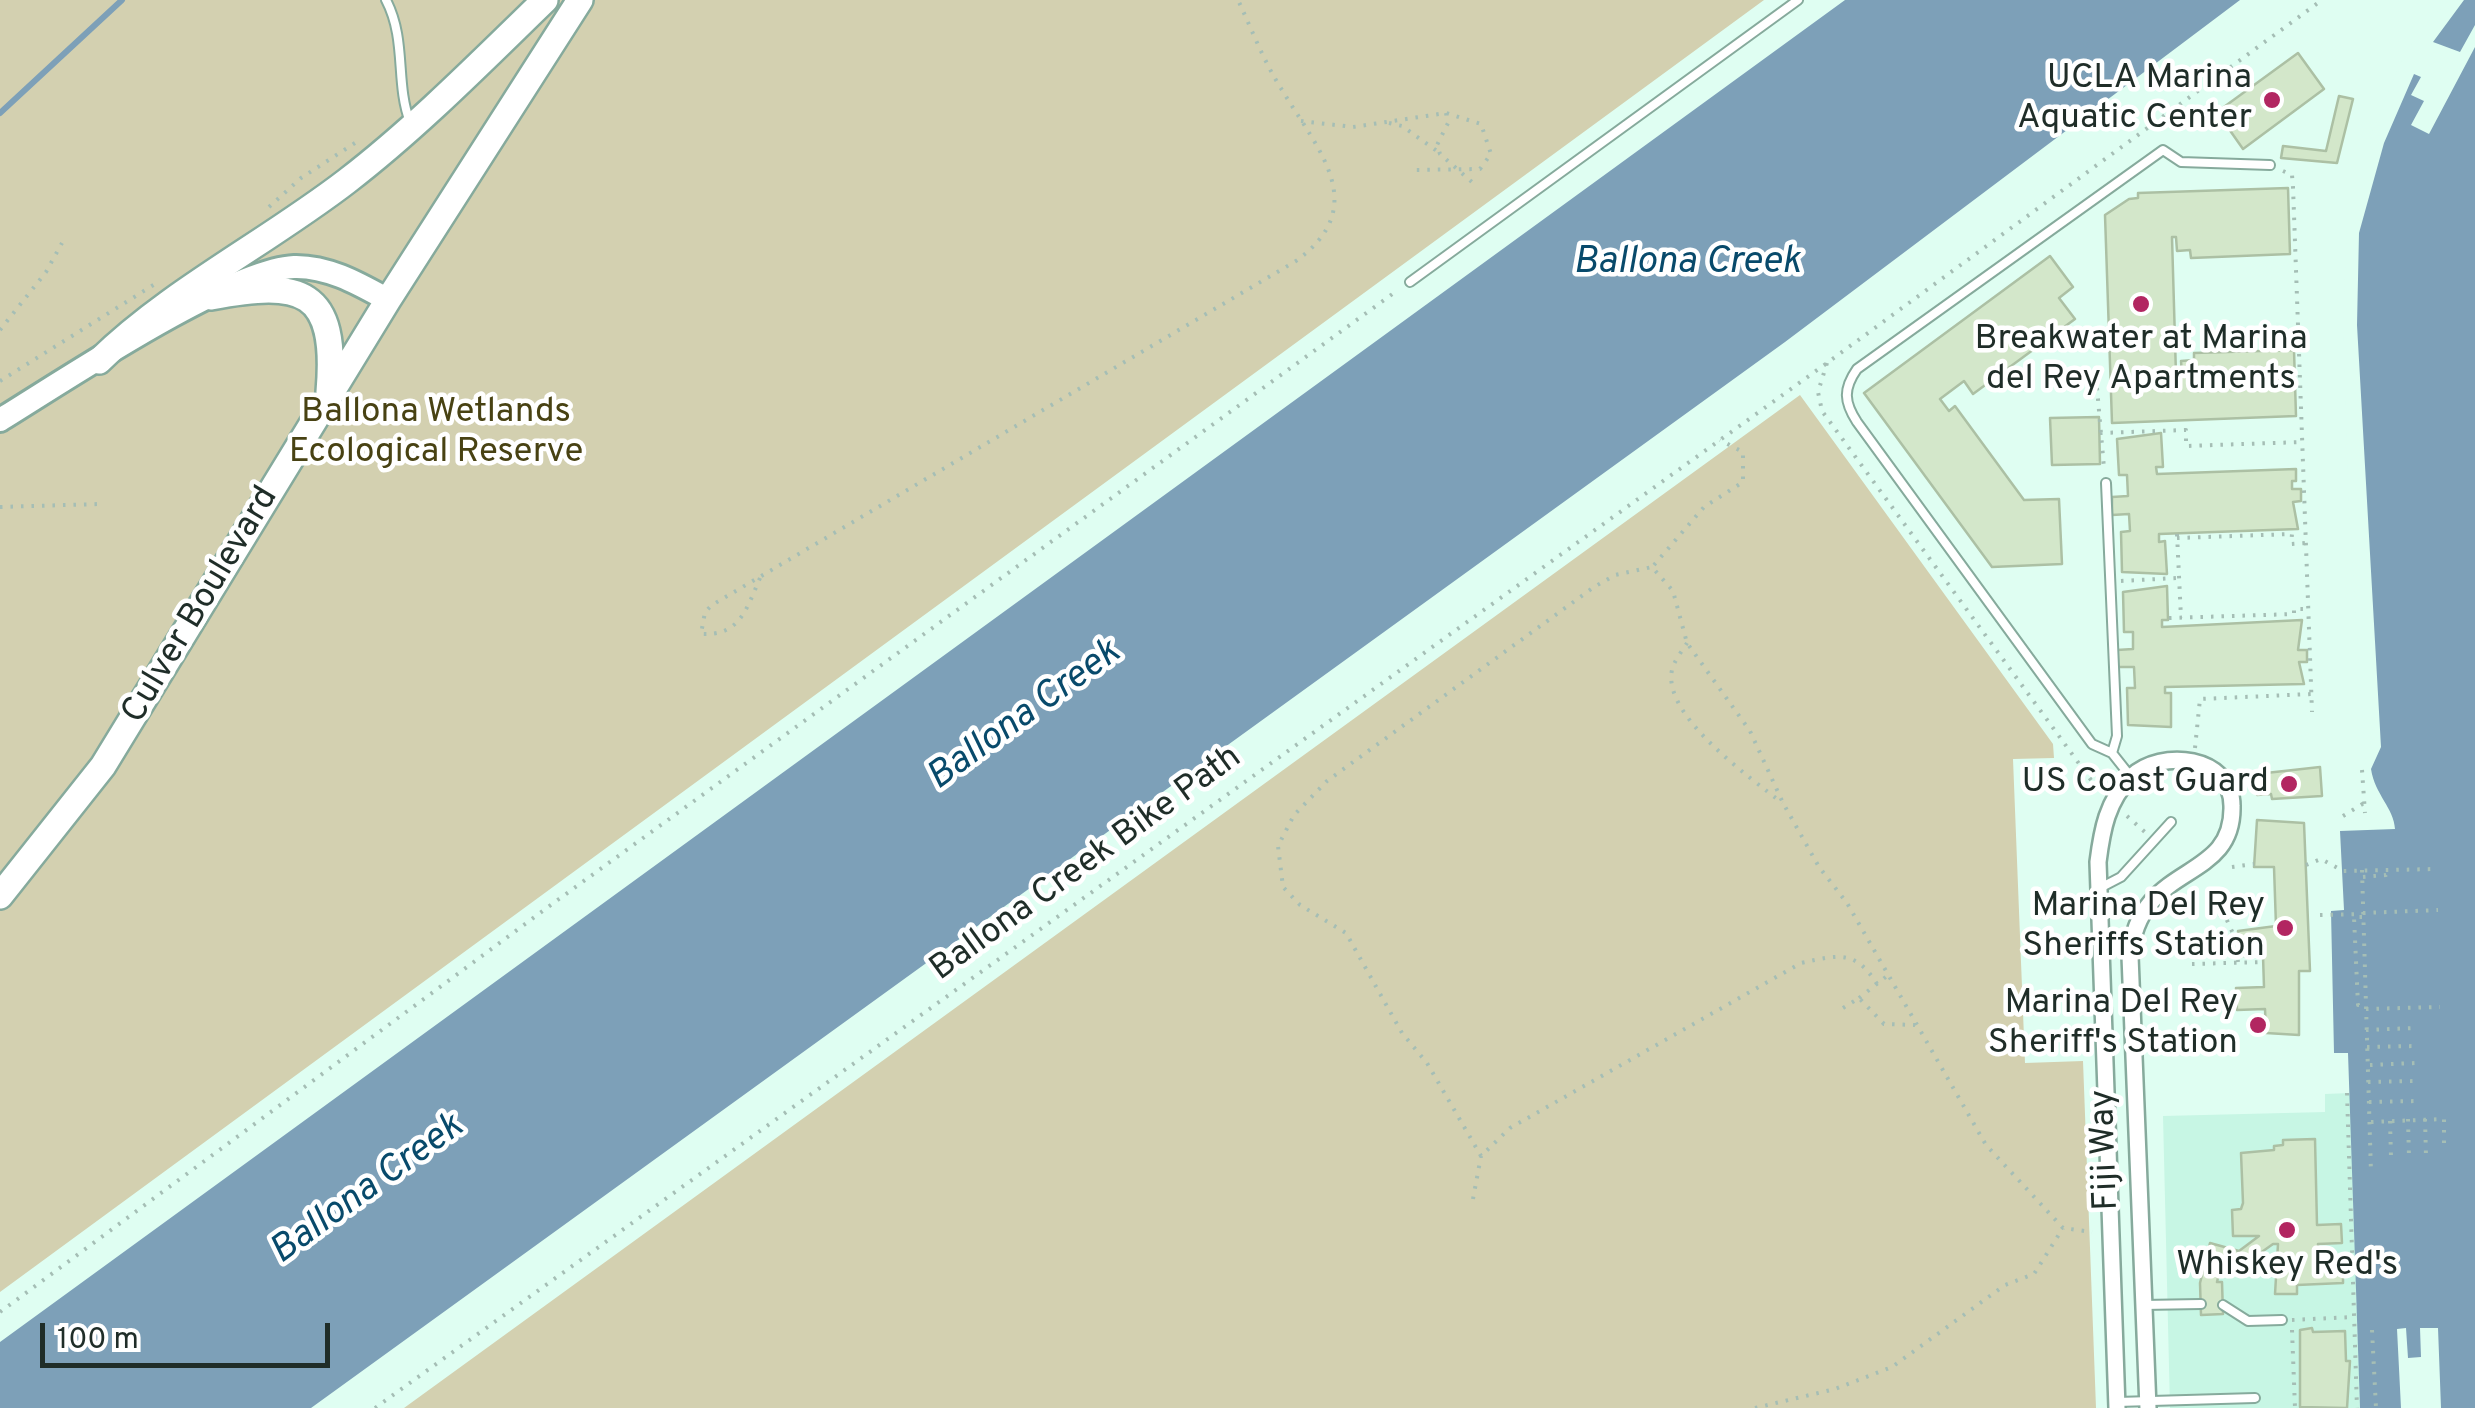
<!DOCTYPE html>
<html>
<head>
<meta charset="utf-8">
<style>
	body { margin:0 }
	#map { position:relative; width:2475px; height:1408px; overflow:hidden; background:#dffef2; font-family:Overpass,sans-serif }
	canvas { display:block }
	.scale { position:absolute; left:40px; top:1323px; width:290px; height:45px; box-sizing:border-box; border:5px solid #1f2d28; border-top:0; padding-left:12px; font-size:30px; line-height:35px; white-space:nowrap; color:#1f2d28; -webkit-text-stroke:8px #fff; paint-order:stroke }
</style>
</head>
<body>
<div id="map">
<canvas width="2475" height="1408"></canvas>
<div class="scale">100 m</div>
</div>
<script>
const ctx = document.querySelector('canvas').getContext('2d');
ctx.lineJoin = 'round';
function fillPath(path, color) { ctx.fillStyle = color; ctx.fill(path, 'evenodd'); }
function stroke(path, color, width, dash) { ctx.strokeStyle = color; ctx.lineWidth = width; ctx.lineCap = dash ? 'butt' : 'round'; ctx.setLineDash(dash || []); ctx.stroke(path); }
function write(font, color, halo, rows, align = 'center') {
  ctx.font = font + ' Overpass,sans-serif'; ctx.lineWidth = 9; ctx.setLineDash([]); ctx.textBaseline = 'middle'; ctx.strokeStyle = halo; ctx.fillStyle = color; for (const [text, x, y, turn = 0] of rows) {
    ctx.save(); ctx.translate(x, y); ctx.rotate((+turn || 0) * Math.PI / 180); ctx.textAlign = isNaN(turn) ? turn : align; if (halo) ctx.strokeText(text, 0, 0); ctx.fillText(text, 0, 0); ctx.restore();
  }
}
fillPath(new Path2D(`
	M2350 1093 2360 1408H2170L2163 1116 2325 1112V1094Z`), '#c7f6e4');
fillPath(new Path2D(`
	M0 0H1764L0 1292Z
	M1800 395 2053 744 2054 758 2013 759 2025 1063 2083 1061 2096 1408H404Z`), '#d3d0b0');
fillPath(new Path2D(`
	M1845 0H2240L1785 342 311 1408H0V1342Z
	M2456 0H2475V1408H2360L2348 1053H2334L2331 911 2344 910 2340 831 2395 829C2394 808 2375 795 2371 769L2352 229 2376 136Z`), '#7da0b8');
fillPath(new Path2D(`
	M2449 0H2464L2433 42 2460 52 2475 25V47L2429 134 2411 125 2424 101 2411 95 2421 77 2414 74 2384 143 2359 233 2357 325 2381 747 2371 769H2366L2349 513 2343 321 2347 228 2371 135 2398 67 2418 33Z
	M2406 1328 2408 1358 2421 1357 2420 1328H2438L2441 1408H2401L2397 1329Z`), '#dffef2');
stroke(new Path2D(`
	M0 113 122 0`), '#7da0b8', 6);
const building = new Path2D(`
	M2298 53 2324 89 2243 149 2217 112Z
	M2339 96 2353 99 2337 163 2281 158 2283 146 2326 151Z
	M2288 188 2290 254 2191 258 2190 250 2177 251 2176 237H2172L2176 375H2182L2181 361 2194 360V353L2294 350 2296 416 2112 423 2105 215 2129 199 2138 198V193Z
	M2050 256 2073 287 2059 298 2075 319 1973 394 1964 381 1940 399 1949 411 1955 406 2024 500 2059 499 2062 564 1992 567 1864 393Z
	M2099 417 2100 464 2052 465 2050 418Z
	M2161 433 2163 467H2156L2157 474 2296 469V481H2292V489H2301V501L2293 502 2298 529 2159 534V542L2165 541 2167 574 2122 572 2121 532 2130 531 2129 514 2112 515V497L2128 496 2127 475H2119L2117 439Z
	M2167 586 2168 620H2162V627L2302 620 2298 650H2307V662H2299L2304 684 2165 687V693H2171V727L2128 725 2127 688H2135L2134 667H2117V650L2133 649V632H2124L2123 592Z
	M2320 767 2322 796 2272 799 2271 794 2257 795V774Z
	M2257 820 2304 823 2310 971H2299V1035L2266 1033 2265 1009 2237 1010 2236 988 2264 987 2263 956H2239L2238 931 2276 926 2274 867H2254Z
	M2315 1139 2317 1225 2341 1224 2342 1243 2318 1244 2319 1265H2343V1283L2297 1285V1294H2275L2278 1244H2273L2242 1266 2222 1261 2217 1282H2222L2223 1314 2201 1315 2200 1283 2210 1243 2239 1251 2259 1236H2233L2232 1210 2241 1209 2243 1203 2241 1153 2274 1150V1146L2283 1145V1140Z
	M2312 1328 2313 1332 2345 1331 2346 1361H2350L2347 1408 2300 1407V1330Z`);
fillPath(building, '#d3e7ca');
stroke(building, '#acc0a4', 2.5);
const lane = new Path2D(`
	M386 0C407 40 395 83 410 122
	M1410 282 1798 0
	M2106 483 2117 736 2112 753
	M2131 777 2112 753 2092 744 1857 422C1844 402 1843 389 1857 369L2163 150 2181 162 2270 165
	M2098 889 2121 877 2171 822
	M2143 1305 2201 1304
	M2223 1305 2248 1321 2282 1320
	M2117 1402 2255 1398`);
const street = new Path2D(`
	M2117 1408 2098 862C2102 830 2107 801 2131 777 2161 748 2232 756 2232 806 2234 885 2139 860 2130 956L2148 1408`);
const secondary = new Path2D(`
	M0 420C62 382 229 270 294 267 328 266 359 284 388 300`);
const primary = new Path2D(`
	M211 297C301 280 338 288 329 392
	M99 361C169 292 268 242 347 181 417 127 481 62 545 0
	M0 896 103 766 388 300 580 0`);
stroke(lane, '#86aa9c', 12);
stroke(street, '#86aa9c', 20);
stroke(secondary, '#86aa9c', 28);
stroke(primary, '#86aa9c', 30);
stroke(new Path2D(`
	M1446 113 1448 123 1437 145 1440 154 1473 183
	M1301 121 1353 127 1446 113 1481 124 1491 154 1480 169 1412 170
	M1389 123 1402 126 1437 151
	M2283 171 2292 175 2293 187 2312 712
	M269 207 301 178 358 141
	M0 330 46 272 62 243
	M1827 363 1818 392 1822 411 2099 791
	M0 381 155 284
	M2097 388 2104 468
	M2100 433 2186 430V446L2302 442
	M0 507 99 504
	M2177 534 2181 618
	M2177 538 2292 534 2291 544 2306 543
	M1654 565 1704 507 1743 482V452L1720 440
	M760 578C746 610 740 636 701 634L705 612 712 605 1296 261C1372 206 1318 150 1282 90 1264 62 1252 30 1238 0
	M2121 581 2176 578
	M2169 618 2294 614V609H2308
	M1687 643C1682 651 1674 661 1672 670 1662 716 1750 777 1782 803
	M2195 748 2200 699 2311 694
	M2362 770 2365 813
	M2127 816 2146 833
	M2343 816 2364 803
	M2306 865 2321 859 2343 871 2436 869
	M2232 867 2254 864
	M2362 870 2371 1173
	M2363 877 2386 875 2391 869
	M2363 913 2438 910
	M2219 915 2225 916 2235 938 2238 962
	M2320 915 2361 914
	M2362 917H2354L2358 1005 2366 1004
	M2192 964 2263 962
	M1877 984C1855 949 1838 955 1801 963L1510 1128 1481 1156 1427 1063 1402 1033 1346 933 1300 905 1283 887 1278 846 1294 815 1327 781 1594 587 1615 575 1652 567 1673 591 1687 643 1750 731 1783 803 1819 867 1847 903 1986 1145 2063 1228 2092 1232
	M1859 998 1887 976
	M1843 1008 1859 998 1884 1024 1915 1025
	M2366 1009 2440 1007
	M2366 1030 2414 1028
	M2367 1047 2416 1046
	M2370 1065 2415 1063
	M2368 1082 2416 1081
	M2347 1093 2357 1408
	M2369 1102 2419 1101
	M2408 1119 2409 1157
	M2425 1119 2426 1156
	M2390 1121 2391 1157
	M2371 1122 2444 1119V1151
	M1473 1199 1481 1156
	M2219 1271 2258 1277
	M0 1312 559 899 1398 290
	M2292 1320 2352 1317
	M2292 1330 2295 1408
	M2372 1330 2376 1408
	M375 1408 1827 363 2322 0
	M1755 1408 1835 1389 1892 1367 2005 1285 2034 1274 2063 1228`), '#a5beb5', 4, [2.5, 8]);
stroke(lane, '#fff', 8);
stroke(street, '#fff', 15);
stroke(secondary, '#fff', 22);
stroke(primary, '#fff', 25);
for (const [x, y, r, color] of [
	[2272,100,10,"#b22661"],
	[2141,304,10,"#b22661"],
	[2289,784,10,"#b22661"],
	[2285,928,10,"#b22661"],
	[2258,1025,10,"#b22661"],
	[2287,1230,10,"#b22661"]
]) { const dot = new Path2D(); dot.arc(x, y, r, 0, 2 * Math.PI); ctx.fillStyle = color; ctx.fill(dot); stroke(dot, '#fff', 4); }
write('35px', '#1f2d28', '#fff', [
	["UCLA Marina",2252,80],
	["Aquatic Center",2252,120],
	["Breakwater at Marina",2141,341,"center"],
	["del Rey Apartments",2141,381,"center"],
	["US Coast Guard",2269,784],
	["Marina Del Rey",2265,908],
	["Sheriffs Station",2265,948],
	["Marina Del Rey",2238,1005],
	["Sheriff's Station",2238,1045],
	["Whiskey Red's",2287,1267,"center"]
], 'right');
write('35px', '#484213', '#fff', [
	["Ballona Wetlands",436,414],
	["Ecological Reserve",436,454]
]);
write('35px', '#1f2d28', '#fff', [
	["Culver Boulevard",202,606,-59],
	["Ballona Creek Bike Path",1087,865,-36],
	["Fiji Way",2107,1150,-92]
]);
write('italic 38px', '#084a6b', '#fff', [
	["Ballona Creek",1687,264],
	["Ballona Creek",1025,717,-36],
	["Ballona Creek",368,1191,-36]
]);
</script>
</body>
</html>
